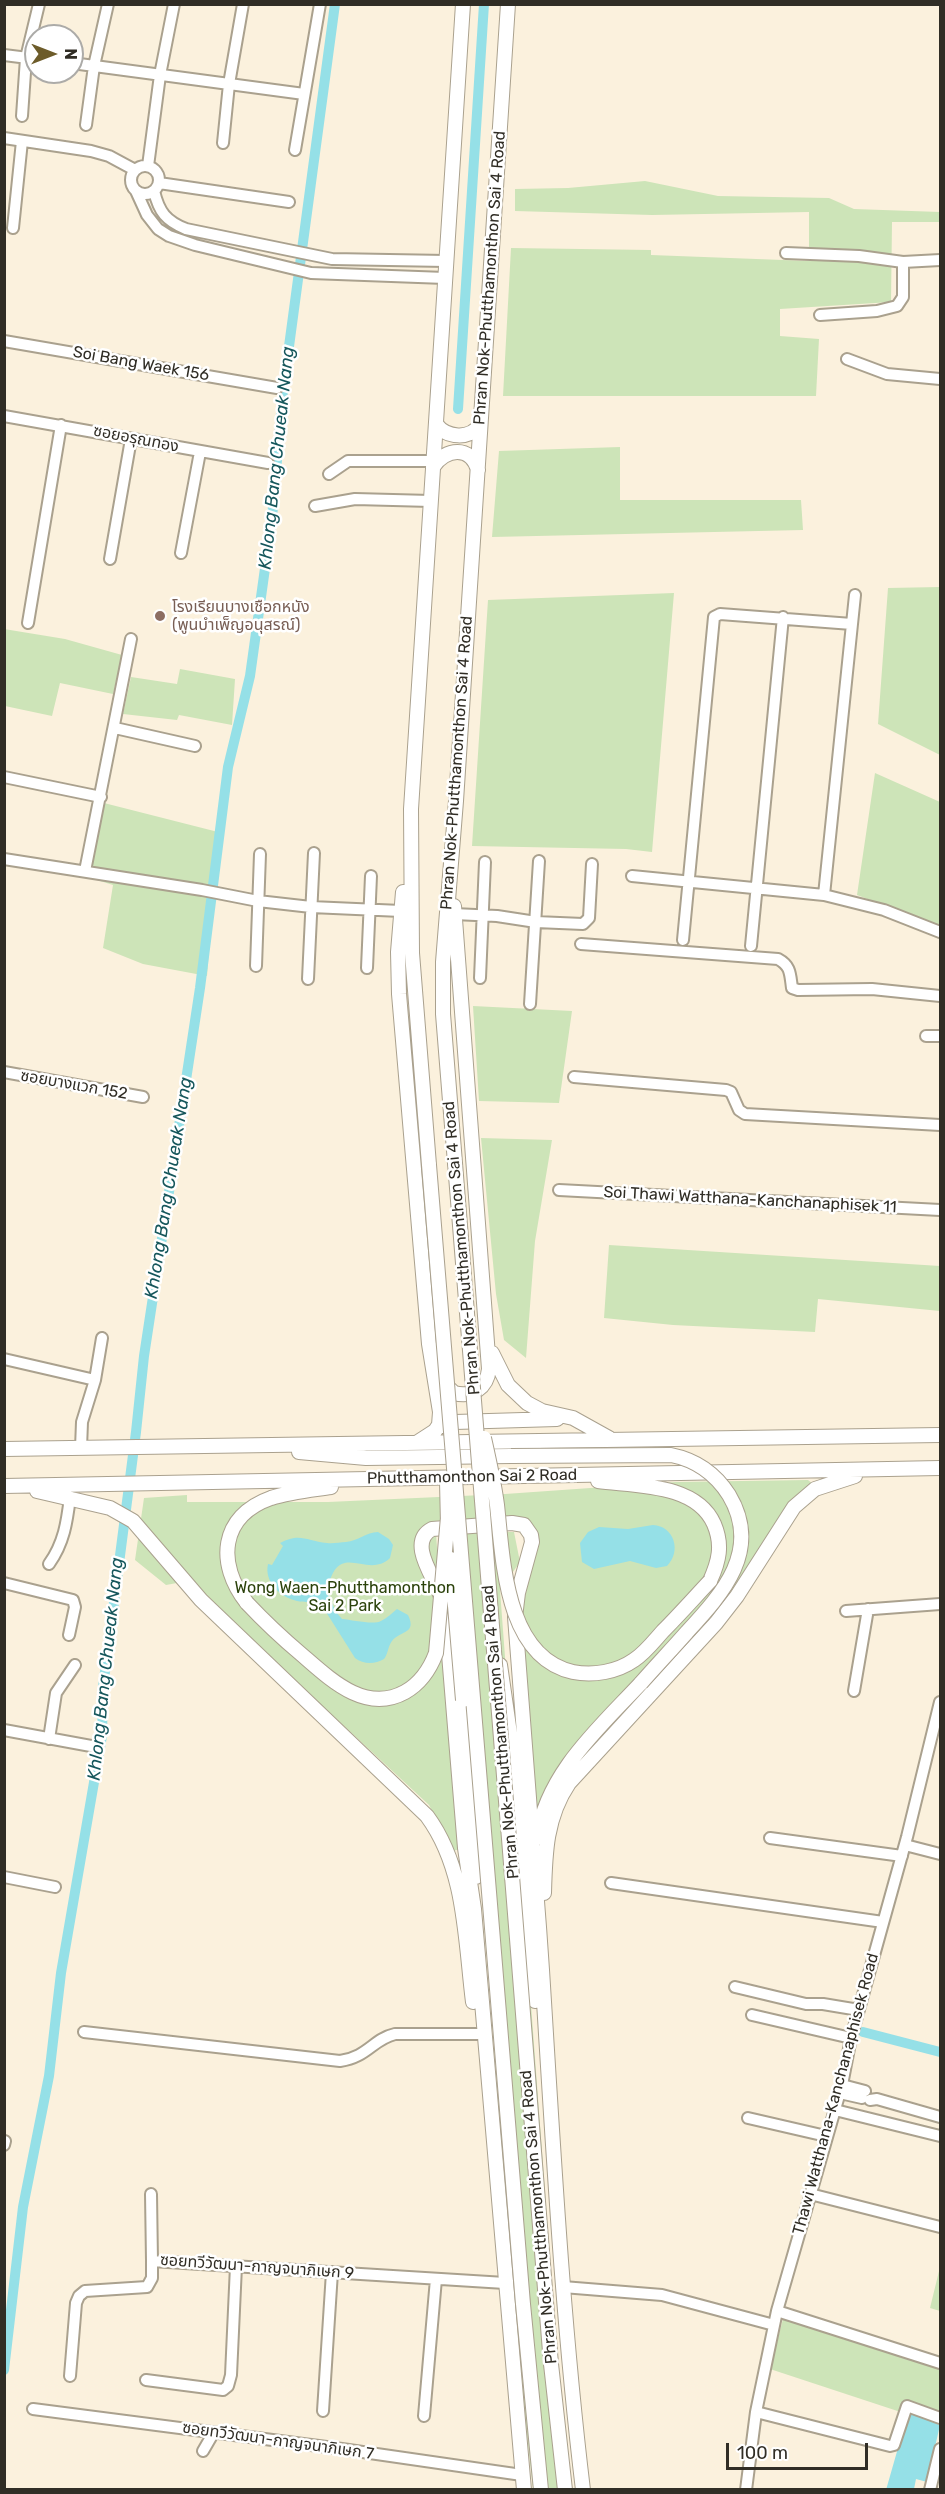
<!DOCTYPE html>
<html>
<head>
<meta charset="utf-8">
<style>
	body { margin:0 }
	#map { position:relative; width:945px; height:2494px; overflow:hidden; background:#fbf1dd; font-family:Rubik,sans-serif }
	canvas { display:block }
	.frame { position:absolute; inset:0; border:6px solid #302d25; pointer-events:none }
	.north { position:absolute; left:24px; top:24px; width:60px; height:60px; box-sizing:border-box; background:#fff; border:2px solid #acaba8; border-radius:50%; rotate:90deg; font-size:16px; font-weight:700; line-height:24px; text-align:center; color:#302d25 }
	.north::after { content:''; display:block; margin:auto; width:21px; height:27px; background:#6d5c2a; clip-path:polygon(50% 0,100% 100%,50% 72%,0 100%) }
	.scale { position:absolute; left:726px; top:2443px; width:142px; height:27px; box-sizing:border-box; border:3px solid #302d25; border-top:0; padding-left:8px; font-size:18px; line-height:21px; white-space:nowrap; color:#302d25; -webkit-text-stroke:4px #fff; paint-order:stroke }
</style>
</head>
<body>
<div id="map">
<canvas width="945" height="2494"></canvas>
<div class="frame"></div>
<div class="north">N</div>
<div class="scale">100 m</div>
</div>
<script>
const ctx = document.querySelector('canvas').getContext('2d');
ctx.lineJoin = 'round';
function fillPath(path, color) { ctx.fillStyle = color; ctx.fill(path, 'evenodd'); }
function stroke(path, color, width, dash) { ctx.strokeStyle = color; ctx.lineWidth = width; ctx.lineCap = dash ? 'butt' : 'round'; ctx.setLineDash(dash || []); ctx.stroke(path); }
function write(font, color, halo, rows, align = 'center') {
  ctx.font = font + ' Rubik,"Noto Sans Thai",sans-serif'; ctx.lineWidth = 5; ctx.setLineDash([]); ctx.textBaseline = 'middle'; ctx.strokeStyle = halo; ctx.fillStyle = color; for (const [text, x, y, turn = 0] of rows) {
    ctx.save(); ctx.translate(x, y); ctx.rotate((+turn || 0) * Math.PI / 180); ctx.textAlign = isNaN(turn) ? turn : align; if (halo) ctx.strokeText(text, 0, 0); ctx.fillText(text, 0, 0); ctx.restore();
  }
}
fillPath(new Path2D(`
	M645 181 718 196 829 198 854 209 940 212V222H892L891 302 780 309V336L819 339 816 396H503L511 248 651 250V255L809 261V212L652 215 515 211V189L568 188Z
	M620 447V500H801L803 530 492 537 499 451Z
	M940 587V755L878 724 888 588Z
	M674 593 652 852 626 849 472 846 488 600Z
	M4 629 65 639 122 655 113 694 60 683 52 716 5 706Z
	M180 669 235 679 232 725 179 715 177 720 123 714 131 677 177 684Z
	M875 773 940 802V927L857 895Z
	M104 803 218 832 207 976 143 964 103 948 113 885 84 876Z
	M473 1006 572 1011 559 1103 479 1101Z
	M481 1138 552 1140 535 1241 526 1358 504 1340 496 1294Z
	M609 1245 940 1266V1311L818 1299 815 1332 673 1325 604 1318Z
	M808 1480 813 1484 789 1504 731 1593 706 1605 618 1700 552 1777 536 1822 518 1626 536 1551 531 1526 517 1517 435 1521 460 1849 453 1851 429 1805 188 1581 166 1585 135 1560 144 1498 187 1495V1502H328L505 1494 676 1482Z
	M439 1532H514L520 1562 500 1590 559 2379 572 2489H533L521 2382 458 1592 446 1583Z
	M940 2267V2311L930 2308Z
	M783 2319 940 2368V2425L770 2369Z`), '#cde4b8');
fillPath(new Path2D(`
	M653 1525C674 1526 682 1551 667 1566L656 1568 630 1561 594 1569 582 1562 580 1543 588 1532 599 1527 628 1529Z
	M378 1532 389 1539 393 1545 390 1558C366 1581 337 1536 327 1593L336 1612 342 1619C352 1620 374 1625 381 1621 387 1618 392 1613 397 1609L408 1615C417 1634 401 1630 392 1641 388 1646 388 1654 384 1659 374 1665 363 1664 355 1658L321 1604C313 1601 305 1603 297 1601 280 1597 264 1582 268 1564L272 1565 283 1546 280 1543C300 1532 307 1541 327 1543 333 1544 340 1542 346 1542 358 1541 366 1532 378 1532Z
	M908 2413 940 2425 927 2482 916 2479 914 2489 886 2490Z`), '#95e0e7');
stroke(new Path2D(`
	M458 409 484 4
	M863 2032 940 2052
	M4 2370 23 2207 49 2076 61 1973 102 1736 103 1687 136 1432 144 1356 200 988 228 767 250 676 272 518 283 391 335 4`), '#95e0e7', 10);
const minor = new Path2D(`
	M4 55 36 59
	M72 63 304 94
	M22 116 26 58 39 4
	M86 125 94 66 108 4
	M4 138 91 151 109 156 135 170
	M223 143 229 84 243 4
	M295 150 320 4
	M148 166 160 75 174 4
	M131 180a14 14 0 1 1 28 0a14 14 0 1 1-28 0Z
	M159 183 289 202
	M136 191 147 215 158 229 169 236 195 245 311 273 445 278
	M154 191C159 212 166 221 186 229L332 259 446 261
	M13 228 22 141
	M786 253 859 256 903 262 940 260
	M820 315 877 311 897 306 903 297V262
	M4 341 277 388
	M847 359 887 374 940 379
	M4 416 268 463
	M329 474 348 461H434
	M315 506 355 499 431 501
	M181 553 200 452
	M110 559 131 439
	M28 623 61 425
	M115 728 195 746
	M4 777 101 797
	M4 859 202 890 258 901 311 907 401 911
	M85 871 131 639
	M632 876 824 895 884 910 940 932
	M824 895 855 595
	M454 914 497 916 536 922 583 924 589 918 592 864
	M683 940 714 617 720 614 852 624
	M581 944 778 959C791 966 790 974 792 988L798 990 872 989 940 996
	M751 946 783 617
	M256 966 260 854
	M367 968 371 876
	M480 978 485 862
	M308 979 314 853
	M530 1004 539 861
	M926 1036H940
	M4 1072 143 1097
	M574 1077 726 1090 731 1092 739 1110 745 1114 940 1125
	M559 1190 940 1210
	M4 1359 95 1380
	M81 1448 82 1422 95 1380 102 1338
	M49 1564C64 1543 67 1522 70 1497
	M4 1583 73 1600 75 1607 69 1635
	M846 1611 940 1604
	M854 1691 868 1609
	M4 1730 91 1746
	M49 1739 56 1693 75 1665
	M770 1838 902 1856
	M905 1845 940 1854
	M4 1877 55 1887
	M611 1883 883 1922
	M735 1987 806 2004H823L859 2010
	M752 2015 851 2038
	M84 2032 340 2061C368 2057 373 2039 395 2034H478
	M842 2085 865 2091
	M840 2093 862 2098
	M870 2100 877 2099 940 2117
	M835 2110 940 2136
	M748 2118 826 2136
	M4 2145 5 2141
	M151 2194 152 2261
	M810 2194 940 2227
	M563 2287 662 2295 774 2325
	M777 2311 940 2363
	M70 2376 76 2303 79 2296 85 2291 147 2287 152 2278V2261L505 2283
	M146 2380 223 2390 228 2386 231 2375 236 2266
	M33 2409 342 2449 522 2475
	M323 2411 332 2272
	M756 2412 890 2446 894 2445 907 2406 940 2418
	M424 2416 436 2279
	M203 2451 214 2432
	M746 2490 756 2412 777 2311 842 2085 851 2038 907 1837 940 1702
	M930 2490 940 2449`);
const major = new Path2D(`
	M436 424C446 438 470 440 480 425
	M433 467C445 448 471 445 478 470
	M403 892 398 952 399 994 429 1344 440 1412 439 1425 435 1431 418 1442
	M455 1163 443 1014V962L456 801 508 4
	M429 1165 412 953 411 809 463 4
	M492 1353 508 1385 527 1403 542 1411 573 1418 609 1438
	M441 1381 454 1393C472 1398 487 1388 489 1369L454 906
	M442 1426 455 1422 557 1419
	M4 1449 940 1435
	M299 1452 366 1458 511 1456
	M598 1481C635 1486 696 1483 714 1524 723 1545 719 1561 710 1581
	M4 1486 940 1468
	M37 1491 110 1508 133 1521 201 1600 427 1816C466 1869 465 1939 473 2002
	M247 1603C216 1564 220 1516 271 1498 290 1492 311 1490 331 1487
	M500 1665 515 1768 535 2001
	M463 1700 476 1877
	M537 1838C547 1773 598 1729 641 1683
	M544 1893C545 1853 546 1817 569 1783L716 1623 737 1596 794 1507 815 1489 855 1476
	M524 2490 474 1909 465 1848 446 1618C444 1610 443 1602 440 1594 434 1577 407 1542 432 1529L512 1523 524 1525 531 1535 532 1542 518 1593 515 1617C524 1734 534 1852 542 1970 553 2143 562 2317 583 2490`);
stroke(minor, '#aaa18e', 14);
stroke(major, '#aaa18e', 16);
stroke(minor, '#fff', 10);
stroke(major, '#fff', 14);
const majorBridge = new Path2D(`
	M455 1163 551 2364 565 2490
	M429 1165 523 2304 541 2490
	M484 1438C489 1460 494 1482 497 1505 503 1559 505 1657 573 1672 593 1676 617 1672 634 1660 645 1653 654 1641 663 1631 679 1615 694 1598 710 1581
	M511 1456 671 1455C696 1460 715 1473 729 1495 762 1550 723 1593 687 1632 672 1649 656 1666 641 1683
	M447 1481 448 1525
	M451 1559 463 1700
	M247 1603C264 1621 282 1638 301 1654 330 1679 365 1714 405 1692 421 1683 430 1669 436 1653L448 1517`);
stroke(majorBridge, '#aaa18e', 16, []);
stroke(majorBridge, '#fff', 14);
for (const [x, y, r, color] of [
	[160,616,6,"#8d6e63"]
]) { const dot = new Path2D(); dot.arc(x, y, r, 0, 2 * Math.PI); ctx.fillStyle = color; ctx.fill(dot); stroke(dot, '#fff', 2); }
write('16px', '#302d25', '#fff', [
	["Phran Nok-Phutthamonthon Sai 4 Road",490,278,-86],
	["Soi Bang Waek 156",141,364,10],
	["ซอยอรุณทอง",136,439,11],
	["Phran Nok-Phutthamonthon Sai 4 Road",457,763,-86],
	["ซอยบางแวก 152",74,1085,10],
	["Soi Thawi Watthana-Kanchanaphisek 11",750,1200,3],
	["Phran Nok-Phutthamonthon Sai 4 Road",462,1248,-95],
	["Phutthamonthon Sai 2 Road",472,1477,-1],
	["Phran Nok-Phutthamonthon Sai 4 Road",501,1732,-95],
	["Thawi Watthana-Kanchanaphisek Road",836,2094,-75],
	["Phran Nok-Phutthamonthon Sai 4 Road",539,2217,-95],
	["ซอยทวีวัฒนา-กาญจนาภิเษก 9",257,2267,4],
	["ซอยทวีวัฒนา-กาญจนาภิเษก 7",278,2441,8]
]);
write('16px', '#785e54', '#fff', [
	["โรงเรียนบางเชือกหนัง",172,607],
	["(พูนบำเพ็ญอนุสรณ์)",172,625]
], 'left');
write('16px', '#2b420b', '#fff', [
	["Wong Waen-Phutthamonthon",345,1588],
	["Sai 2 Park",345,1606]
]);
write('italic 18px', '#16575c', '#fff', [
	["Khlong Bang Chueak Nang",277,458,-84],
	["Khlong Bang Chueak Nang",169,1188,-81],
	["Khlong Bang Chueak Nang",106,1669,-84]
]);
</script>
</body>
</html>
